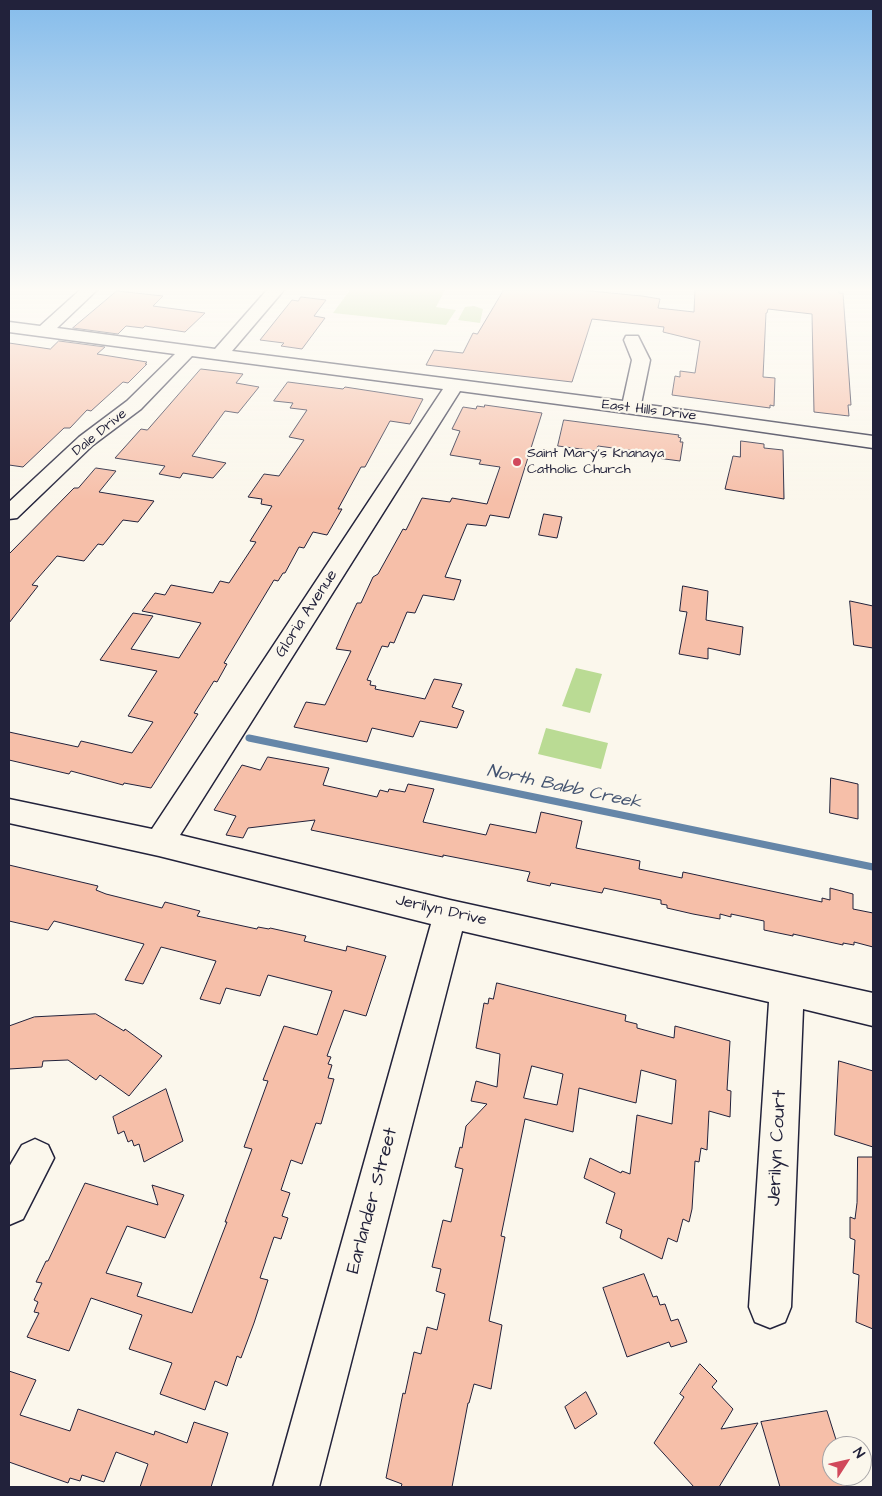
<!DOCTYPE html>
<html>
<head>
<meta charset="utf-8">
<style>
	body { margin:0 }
	#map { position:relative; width:882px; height:1496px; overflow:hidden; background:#fbf7ec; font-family:"Architects Daughter",sans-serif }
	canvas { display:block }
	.frame { position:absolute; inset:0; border:10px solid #22223b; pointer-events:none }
	.north { position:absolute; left:822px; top:1436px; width:50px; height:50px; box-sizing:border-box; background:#fbf7ec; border:1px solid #a4a2a5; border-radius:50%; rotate:55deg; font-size:14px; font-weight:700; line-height:20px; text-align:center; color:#22223b }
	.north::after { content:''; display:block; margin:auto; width:18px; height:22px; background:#d1495b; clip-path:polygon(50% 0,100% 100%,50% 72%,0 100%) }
</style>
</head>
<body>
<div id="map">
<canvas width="882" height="1496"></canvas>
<div class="frame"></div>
<div class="north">N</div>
</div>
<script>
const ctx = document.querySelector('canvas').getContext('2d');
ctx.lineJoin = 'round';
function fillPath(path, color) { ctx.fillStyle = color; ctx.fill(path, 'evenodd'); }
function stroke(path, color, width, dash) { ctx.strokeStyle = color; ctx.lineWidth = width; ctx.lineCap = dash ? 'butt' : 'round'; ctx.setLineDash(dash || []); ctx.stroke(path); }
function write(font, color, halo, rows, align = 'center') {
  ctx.font = font + ' "Architects Daughter",sans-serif'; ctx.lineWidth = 4.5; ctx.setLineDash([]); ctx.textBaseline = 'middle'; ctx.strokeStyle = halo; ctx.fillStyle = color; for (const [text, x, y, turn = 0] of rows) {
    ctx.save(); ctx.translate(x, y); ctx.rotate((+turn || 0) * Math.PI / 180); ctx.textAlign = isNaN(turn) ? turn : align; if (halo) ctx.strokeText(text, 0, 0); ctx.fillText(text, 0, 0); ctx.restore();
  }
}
fillPath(new Path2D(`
	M350 290H445L436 307 456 310 446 325 333 313Z
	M474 306 483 309 480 323 458 320 465 307Z
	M576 668 602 674 590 713 562 706Z
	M546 728 608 743 601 769 538 754Z`), '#badb94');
stroke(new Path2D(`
	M249 738 873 867`), '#6586a8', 7);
const building = new Path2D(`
	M504 290H580L642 296 660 299 658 308 694 312 695 290H839V293H843L851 405H848L849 416 814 412 812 314 768 309 767 313H766L763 377 775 378 774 406 770 405V408L672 395 675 376 680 377V371L695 373 700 341 663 332 664 327 592 319 572 382 426 365 434 350 463 353 473 333 477 334Z
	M117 291 163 296 153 306 205 313 185 332 145 326 143 328 126 326 118 334 73 328Z
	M301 297 326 300 314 316 325 318 302 349 281 346 284 343 260 340 292 300 298 301Z
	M59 341 105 347 97 354 147 362 145 364H147L128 383 123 382 91 411 87 410 70 428H64L23 467 9 465V343L50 349Z
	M201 369 243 374 236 383 259 387 238 413 225 411 192 456 226 463 213 478 183 473 180 478 159 474 165 466 115 458 141 429 147 430Z
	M288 382 343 389 345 387 423 399 410 424 390 421 365 467H361L338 509H342L327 535 313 532 304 548 299 547 285 573H283L278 581 274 580 224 663 227 664 217 682 214 681 194 713 198 714 151 788 124 783 123 785 71 771 69 774 9 760V732L78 747 81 741 132 753 153 722 128 716 157 671 100 660 133 613 153 616 131 649 179 658 201 623 142 611 155 593 165 595 171 585 213 593 220 581 229 583 256 542 250 541 272 506 261 504 262 499 248 497 264 474 279 476 304 440 289 437 307 410 290 408 293 403 274 401Z
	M485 405 542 413 509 518 490 515 486 526 467 524 445 577 461 580 454 600 423 595 415 613 407 612 394 643 390 642 388 647 382 646 367 680 371 681 370 685 376 686 375 689 425 699 434 679 462 684 452 707 464 711 457 728 420 721 413 737 372 728 367 742 294 727 306 702 325 705 351 651 336 649 348 622 357 603H361L373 577 378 574 403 529 406 530 422 498 450 502 452 498 487 504 500 467 479 464 481 460 450 455 460 431 452 429 463 407 476 409 477 406 484 407Z
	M564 420 679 435 678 437 681 438 680 442H683L680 461 657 458 658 454 598 446 596 451 558 446Z
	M741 441 764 444V448L783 450 784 499 725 489 733 456 740 457Z
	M96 468 116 471 99 492 154 501 138 522 123 520 103 545 98 544 84 561 57 556 32 585 38 586 9 623V554L74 488H78Z
	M544 514 562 517 557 538 539 535Z
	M683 586 708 591 706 620 743 627 740 655 708 648V659L679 654 687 612 680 611Z
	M850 601 873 606V648L854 645Z
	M268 757 329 768 323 785 377 797 380 790 388 792 389 789 405 792 408 784 434 789 423 822 486 835 490 824 536 833 541 812 582 821 576 848 640 861 639 869 682 878 683 872 822 902V898L830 900V888L853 894V909L873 913V947L854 942V945L843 943V945L793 934V936L764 930V921L731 914V917L720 914V919L693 914 667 908V905L661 904V900L604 888 602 893 551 883 550 886 527 881 530 872 443 855V857L311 830 315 820 248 828 243 838 226 835 236 816 214 810 242 765 260 770Z
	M831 778 858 784V819L830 813Z
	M9 865 98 886 96 890 106 894 162 908 165 902 200 911 197 916 257 929 258 927 269 929 270 928 306 936 304 941 346 951 347 946 386 956 366 1016 344 1010 327 1056 331 1057 328 1064 332 1065 328 1078 334 1079 321 1124 316 1123 302 1164 291 1160 281 1190 290 1193 282 1216 288 1218 281 1239 274 1237 260 1278 268 1280 254 1323 241 1358 237 1356 227 1386 215 1381 205 1410 160 1394 172 1363 129 1349 142 1315 91 1298 69 1351 27 1337 39 1313 34 1312 38 1302 34 1300 42 1283 36 1282 46 1261H48L85 1183 158 1205 152 1185 184 1195 165 1238 127 1226 106 1273 142 1283 137 1296 192 1313 227 1222H225L252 1149 244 1147 268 1081 263 1080 284 1026 317 1035 332 991 268 975 260 996 226 988 220 1004 200 999 216 961 161 947 143 984 125 980 144 944 54 921 48 930 9 921Z
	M497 983 626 1015 625 1021 637 1024V1028L674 1038 675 1026 730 1041 727 1090 731 1091 730 1117 709 1111 707 1150 701 1148 699 1162 695 1161 692 1209 689 1222 683 1219 677 1242 668 1238 662 1259 620 1238 622 1230 606 1223 615 1193 584 1178 590 1158 621 1173 622 1171 630 1174 637 1115 672 1124 676 1080 641 1070 636 1103 579 1088 573 1132 525 1119 501 1236 505 1237 489 1321 502 1325 491 1389 474 1384 469 1403H468L452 1487H401L402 1484 386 1478 403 1393 405 1394 414 1352 421 1354 427 1327 437 1330 445 1294 436 1291 441 1269 432 1267 443 1220 451 1222 463 1169 455 1167 460 1147 462 1148 466 1126 487 1104 471 1101 476 1081 497 1087 500 1054 476 1048 484 1003 488 1004 489 998 493 999ZM532 1066 563 1074 557 1105 524 1098Z
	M96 1014 124 1031 125 1029 162 1056 129 1096 100 1075 96 1080 68 1060 43 1061 42 1067 9 1069V1026L34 1017Z
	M839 1061 873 1071V1147L835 1135Z
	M166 1089 183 1141 144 1162 139 1144 134 1146 132 1140 128 1142 124 1131 118 1134 113 1117Z
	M858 1157H873V1329L856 1322 859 1275 853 1273 855 1240 850 1238V1217L855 1219 857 1203Z
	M644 1274 653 1297 657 1296 660 1305 665 1304 671 1321 678 1319 687 1342 671 1347 669 1342 627 1357 603 1288Z
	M700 1364 717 1381 712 1387 733 1409 721 1429 758 1423 719 1487H694L654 1443 684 1397 680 1394Z
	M9 1371 36 1380 20 1415 70 1431 78 1409 154 1435 155 1431 187 1443 194 1422 228 1433 211 1487H140L148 1464 116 1452 104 1482 82 1475 80 1481 70 1478 68 1483 9 1462Z
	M586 1392 597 1414 575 1429 565 1407Z
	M827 1411 838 1446H832V1476H843L847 1487H780L761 1422Z`);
fillPath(building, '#f6bfa9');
stroke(building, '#22223b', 1);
const minor = new Path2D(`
	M80 290H97L57 328 215 349 267 290H284L232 351 623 401 632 360 624 340 626 336H638L650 360 641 404 873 436V448L708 424 460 391 180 835 450 900 873 993V1026L803 1009 791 1307 785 1322 770 1328 755 1322 749 1307 769 1002 462 931 319 1487H273L431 924 159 856 9 823V799L152 829 443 389 192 356 141 409 93 445 17 518 9 519V502L79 437 127 401 175 354 9 332V322L40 326Z
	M35 1139 48 1145 54 1158 23 1219 9 1225V1167L22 1145Z`);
stroke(minor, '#22223b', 3);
fillPath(minor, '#fbf7ec');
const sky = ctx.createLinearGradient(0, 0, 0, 500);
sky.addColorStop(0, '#85bceb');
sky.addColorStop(0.58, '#fdfbf6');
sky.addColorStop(1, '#fdfbf600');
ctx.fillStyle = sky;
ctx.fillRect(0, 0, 882, 500);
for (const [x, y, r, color] of [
	[517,462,5,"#d1495b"]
]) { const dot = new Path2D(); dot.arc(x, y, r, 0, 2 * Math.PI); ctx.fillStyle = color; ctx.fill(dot); stroke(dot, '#fbf7ec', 2); }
write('14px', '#22223b', '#fbf7ec', [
	["East Hills Drive",649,411,7],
	["Dale Drive",100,433,-39]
]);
write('14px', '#22223b', '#fbf7ec', [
	["Saint Mary’s Knanaya",527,454],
	["Catholic Church",527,470]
], 'left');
write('16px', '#22223b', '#fbf7ec', [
	["Gloria Avenue",307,614,-57],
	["Jerilyn Drive",441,911,13]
]);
write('italic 18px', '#445471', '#fbf7ec', [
	["North Babb Creek",564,788,12]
]);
write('19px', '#22223b', '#fbf7ec', [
	["Jerilyn Court",778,1148,-87],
	["Earlander Street",373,1201,-75]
]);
</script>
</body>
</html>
